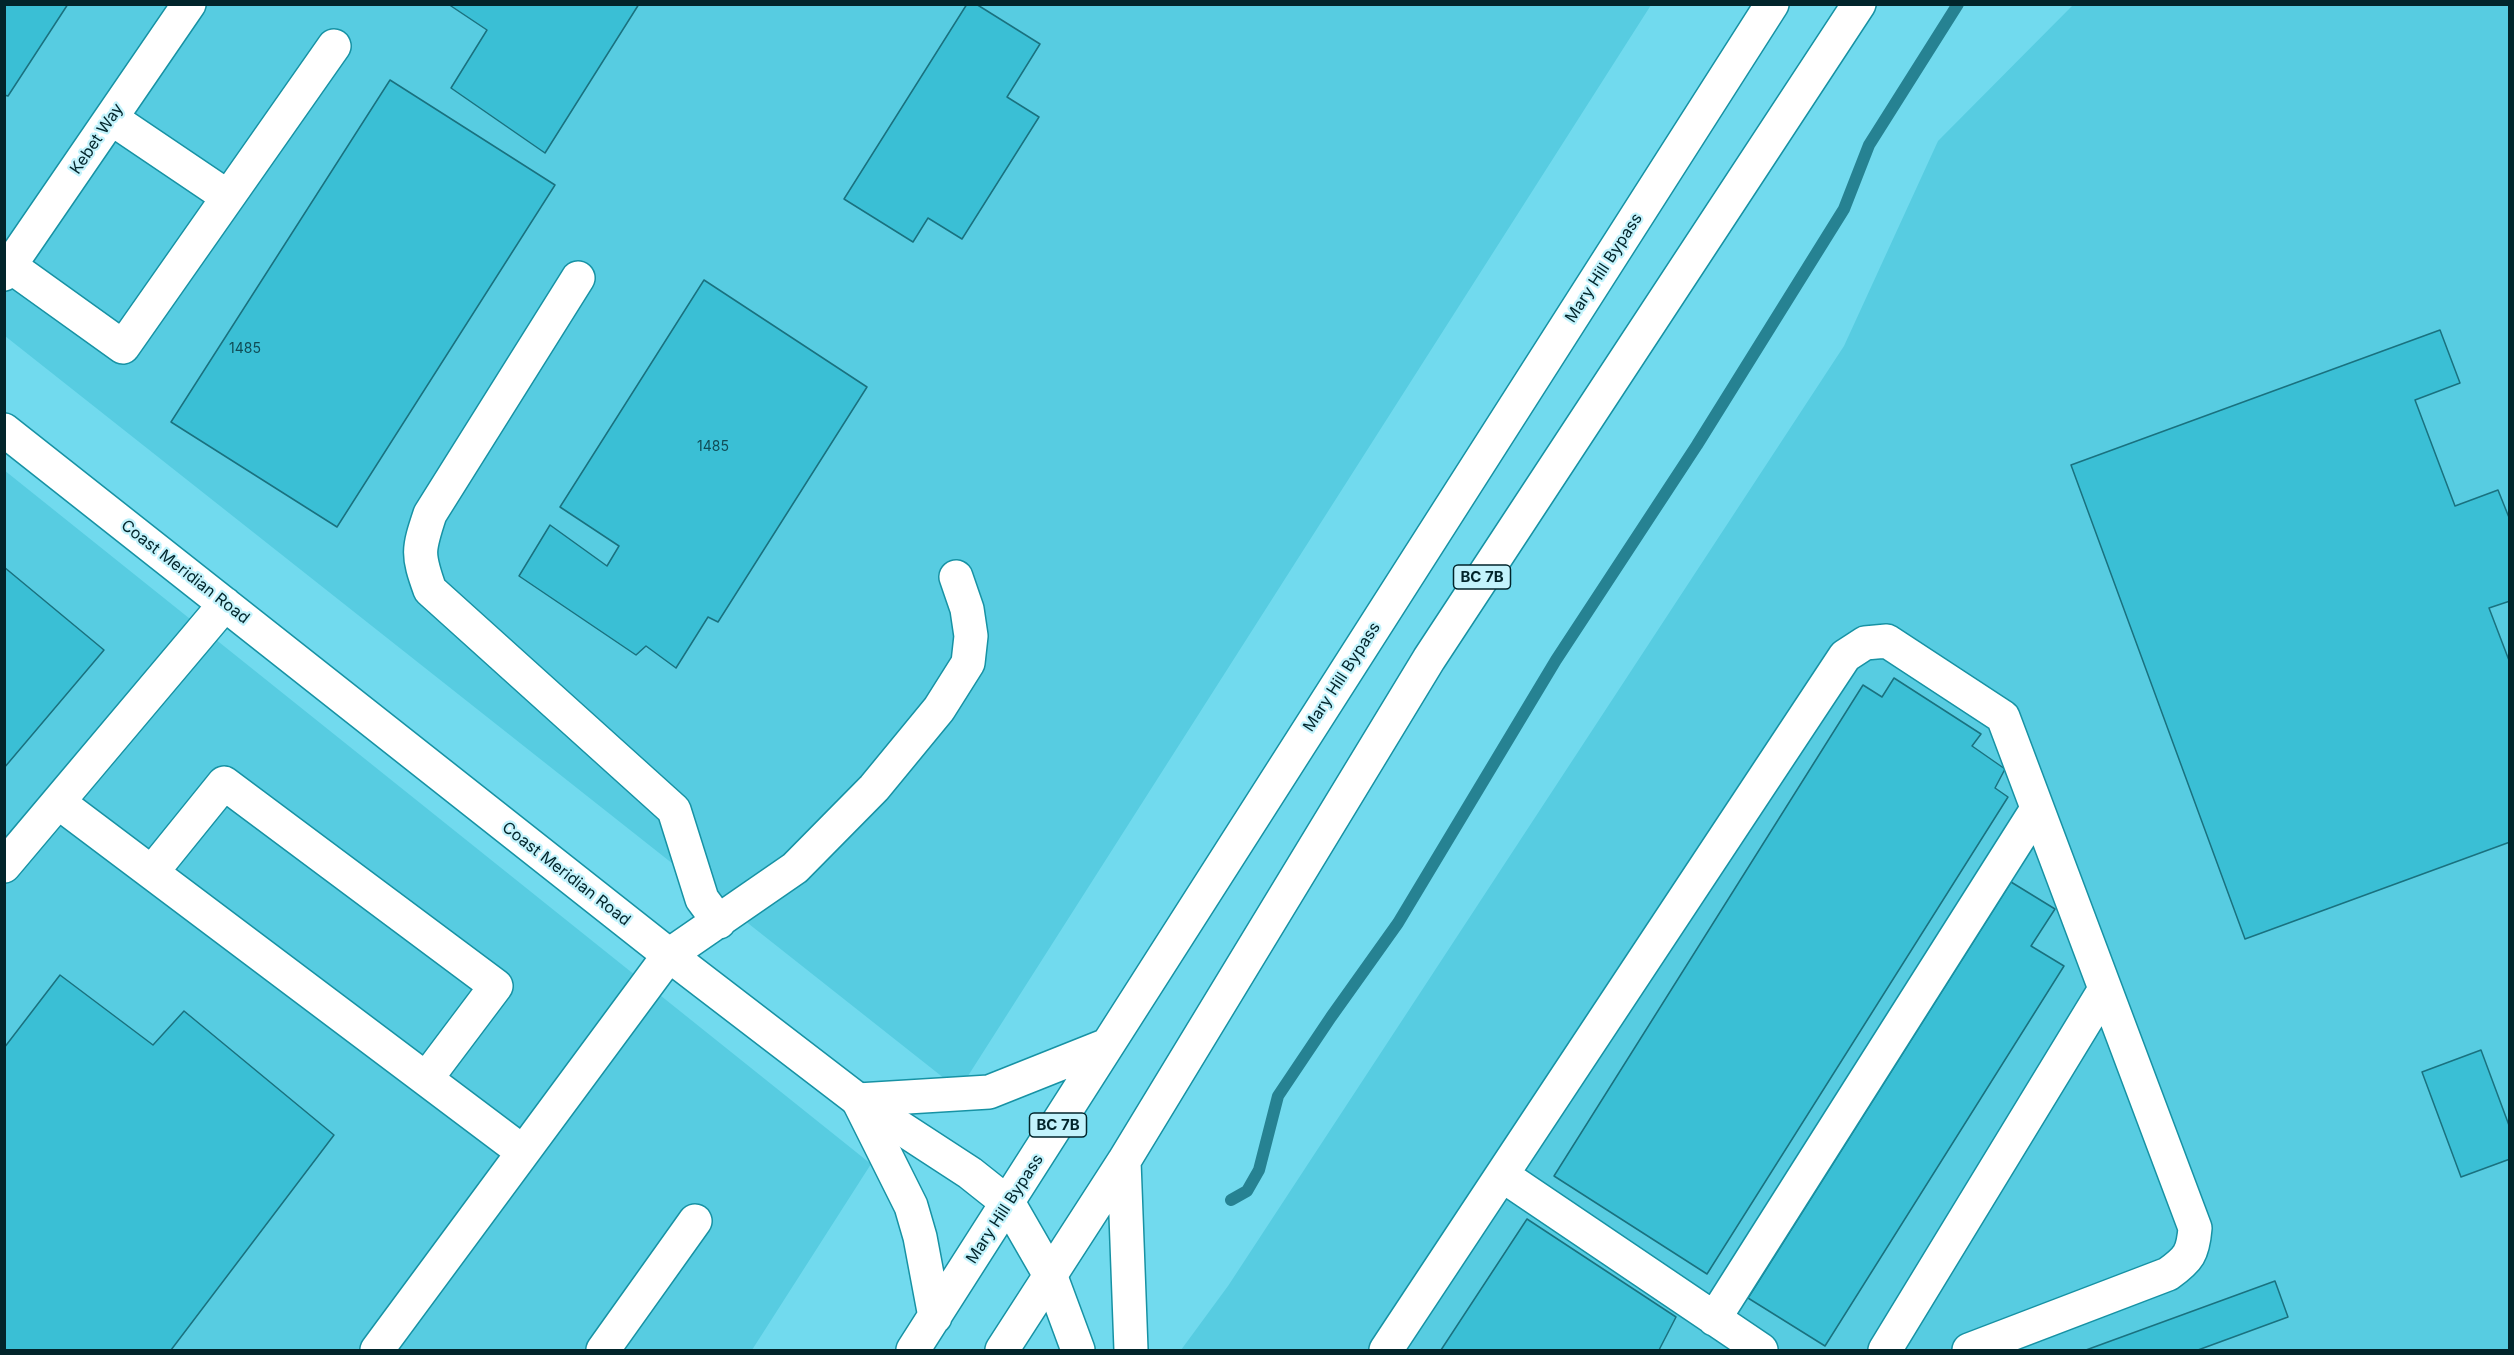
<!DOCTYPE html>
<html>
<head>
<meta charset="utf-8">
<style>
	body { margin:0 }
	#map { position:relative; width:2514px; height:1355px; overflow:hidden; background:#71daee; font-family:Inter,sans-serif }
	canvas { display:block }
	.frame { position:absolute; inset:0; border:6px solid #02252b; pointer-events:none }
</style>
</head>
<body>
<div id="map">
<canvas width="2514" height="1355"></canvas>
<div class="frame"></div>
</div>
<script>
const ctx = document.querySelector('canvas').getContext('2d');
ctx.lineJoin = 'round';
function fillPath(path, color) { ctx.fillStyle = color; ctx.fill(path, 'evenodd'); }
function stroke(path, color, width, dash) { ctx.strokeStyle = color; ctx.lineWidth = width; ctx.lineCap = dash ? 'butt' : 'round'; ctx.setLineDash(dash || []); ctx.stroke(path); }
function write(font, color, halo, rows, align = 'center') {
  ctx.font = font + ' Inter,sans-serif'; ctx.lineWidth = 4.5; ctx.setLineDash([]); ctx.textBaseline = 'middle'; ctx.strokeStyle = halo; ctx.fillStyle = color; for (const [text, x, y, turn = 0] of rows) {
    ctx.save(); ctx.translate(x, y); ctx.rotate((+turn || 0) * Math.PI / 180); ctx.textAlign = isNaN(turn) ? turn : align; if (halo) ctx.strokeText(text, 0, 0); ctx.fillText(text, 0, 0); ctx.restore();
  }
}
fillPath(new Path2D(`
	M4 5H1651L959 1090 5 336Z
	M2073 5H2509V1350H1181L1228 1286 1844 346 1938 141Z
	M4 470 871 1164 752 1350H5Z`), '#57cce1');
stroke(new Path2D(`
	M1231 1200 1247 1191 1259 1170 1278 1096 1331 1017 1398 923 1556 660 1697 445 1844 209 1869 145 1958 4`), '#268292', 12);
const building = new Path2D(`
	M4 4H68L8 96 4 95Z
	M448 4H639L545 153 451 88 487 30Z
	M967 4H976L1040 44 1007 97 1039 117 962 239 928 218 913 242 844 199Z
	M390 80 555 185 337 527 171 422Z
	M704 280 867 387 718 622 708 617 676 668 646 646 636 655 519 576 550 525 607 566 619 546 560 507Z
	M2440 330 2460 383 2415 400 2455 506 2498 490 2510 520V601L2489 608 2510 663V842L2245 939 2071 465Z
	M4 567 104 650 4 768Z
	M1894 678 1981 734 1972 746 2005 769 1995 788 2008 797 1707 1274 1554 1176 1863 685 1882 697Z
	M2011 882 2055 909 2031 946 2064 966 1825 1346 1748 1298Z
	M60 975 153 1045 184 1011 334 1135 171 1350H4V1048Z
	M2481 1050 2510 1128V1159L2461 1177 2422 1072Z
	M1527 1219 1676 1317 1659 1350H1441Z
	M2275 1281 2288 1317 2198 1350H2086Z`);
fillPath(building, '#3abfd5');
stroke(building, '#1a717f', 1.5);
const minor = new Path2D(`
	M111 118 228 197
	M10 266 123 347 334 46
	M4 274 189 4
	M578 278 430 514C418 550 417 554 430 590L674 810 702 899 719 922
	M4 430 669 955 858 1100 970 1173 1009 1204 1051 1277 1078 1350
	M58 802 523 1152
	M4 866 225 604
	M152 872 224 783 496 986 426 1079
	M1502 1175 1761 1350
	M1714 1319 2037 809
	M377 1350 669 955 795 868 874 788 939 709 968 663 971 636 967 609 956 577
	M603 1350 695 1221
	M1386 1350 1845 656 1865 643 1887 641 2003 717 2195 1228C2193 1253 2189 1259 2168 1274L1969 1350
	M1885 1350 2105 989`);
const highway = new Path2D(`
	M1124 1161 1131 1350
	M935 1317 920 1237 911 1206 858 1100 989 1092 1107 1045
	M913 1350 1772 4
	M1002 1350 1124 1161 1429 659 1859 4`);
stroke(minor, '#1792a4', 36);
stroke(highway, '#1792a4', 36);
stroke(minor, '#fff', 33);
stroke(highway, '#fff', 33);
write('14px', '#104c56', null, [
	["1485",245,349],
	["1485",713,447]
]);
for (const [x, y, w] of [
	[1482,577,57],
	[1058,1125,57]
]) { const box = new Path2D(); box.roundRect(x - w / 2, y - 12, w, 24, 4.5); ctx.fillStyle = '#c3f3fc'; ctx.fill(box); stroke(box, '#02252b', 1.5); }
write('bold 15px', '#02252b', null, [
	["BC 7B",1482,577],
	["BC 7B",1058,1125]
]);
write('16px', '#02252b', '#c3f3fc', [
	["Kebet Way",97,139,-56],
	["Mary Hill Bypass",1604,268,-57],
	["Coast Meridian Road",185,572,38],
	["Mary Hill Bypass",1342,677,-57],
	["Coast Meridian Road",566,874,38],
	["Mary Hill Bypass",1005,1209,-57]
]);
</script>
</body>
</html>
